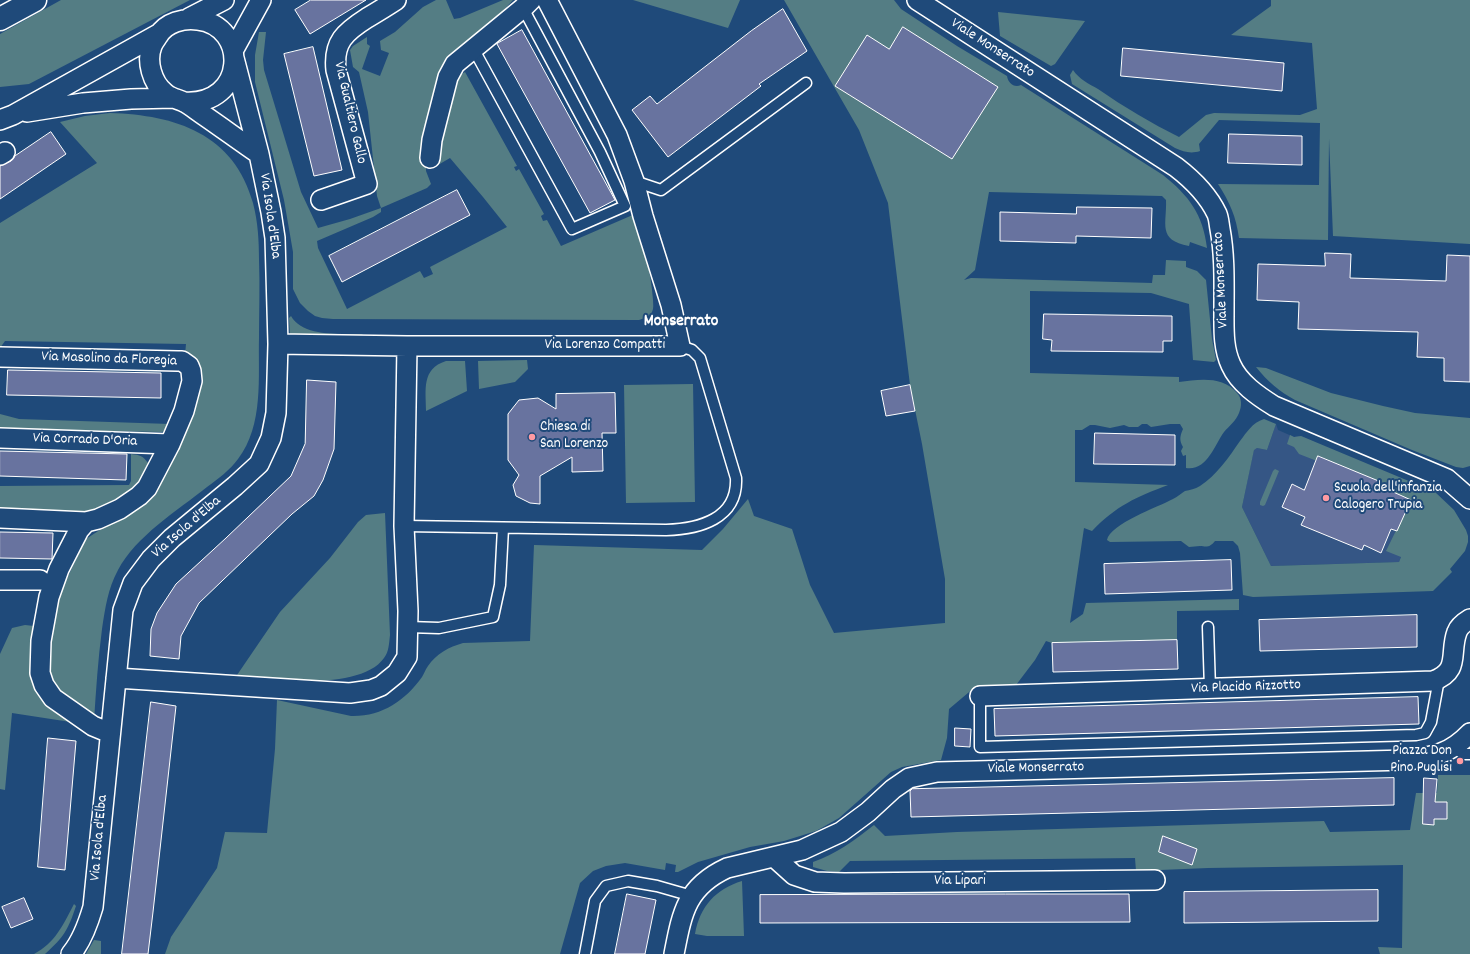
<!DOCTYPE html>
<html>
<head>
<meta charset="utf-8">
<style>
	body { margin:0 }
	canvas { display:block; background:#1f4a7a }
</style>
</head>
<body>
<canvas width="1470" height="954"></canvas>
<script>
const ctx = document.querySelector('canvas').getContext('2d');
ctx.lineJoin = 'round';
function fillPath(path, color) { ctx.fillStyle = color; ctx.fill(path, 'evenodd'); }
function stroke(path, color, width, dash) { ctx.strokeStyle = color; ctx.lineWidth = width; ctx.lineCap = dash ? 'butt' : 'round'; ctx.setLineDash(dash || []); ctx.stroke(path); }
function write(font, color, halo, rows, align = 'center') {
  ctx.font = font + ' Dekko,sans-serif'; ctx.lineWidth = 4; ctx.setLineDash([]); ctx.textBaseline = 'middle'; ctx.strokeStyle = halo; ctx.fillStyle = color; for (const [text, x, y, turn = 0] of rows) {
    ctx.save(); ctx.translate(x, y); ctx.rotate((+turn || 0) * Math.PI / 180); ctx.textAlign = isNaN(turn) ? turn : align; if (halo) ctx.strokeText(text, 0, 0); ctx.fillText(text, 0, 0); ctx.restore();
  }
}
fillPath(new Path2D(`
	M1276 424 1278 430 1294 437 1301 436 1425 492 1399 562 1271 566 1242 507 1254 449 1257 448 1267 450Z`), '#355685');
fillPath(new Path2D(`
	M61 0H190L29 84 0 87V34Z
	M436 0H446L454 19 460 18 503 0H513L491 24 460 48 426 151V171L431 184 427 188 381 208V212L373 217 317 241 318 248 347 309 420 271 424 278 433 274 430 267 507 227 483 197 450 158 438 165 436 148 457 77 465 72 517 166 514 167 516 171 519 169 544 214 541 216 543 221 547 220 561 246 635 214C643 243 651 270 653 300 653 304 654 308 652 312 650 317 645 318 639 320L333 319 322 318 315 316 308 311 300 303 293 289V252L284 200 255 82V55L259 32H266L263 60 264 70 301 192 318 228 350 219 381 208 377 196 368 112 359 72 353 67 350 50 353 46 367 37V44L370 46 362 69 380 76 389 53 381 50 380 41 395 32 423 7Z
	M633 0H740L728 28Z
	M784 0H894L901 9 957 46 1007 76C1008 83 1014 88 1021 85L1163 175C1189 196 1203 214 1207 248L1190 242 1189 246C1157 240 1167 224 1166 200L1162 196 989 192 975 270 964 280 971 278 1152 283 1153 275H1165L1166 260 1186 261V267L1197 271 1206 280 1212 339 1216 360 1214 362 1193 360 1189 304 1151 293 1030 291V373L1179 377V382C1200 379 1223 376 1237 393 1242 398 1242 406 1239 413 1236 421 1229 426 1224 432 1214 446 1207 471 1186 468V455L1183 456 1181 451 1183 447C1179 440 1180 436 1183 429L1180 424H1170L1151 427 1147 424H1142L1138 427H1129L1124 425 1110 428 1095 425H1090L1082 430H1075V482L1168 485C1136 497 1116 506 1092 531L1084 528 1070 623 1083 614 1086 603 1239 599V610L1177 611V640L1052 643 1046 641 1035 660 1016 685 975 687 949 709 947 738 941 760 902 767 891 772 839 818 816 831 784 841 750 847 698 862 678 872H675L676 865 666 863 665 870 625 863 606 866 593 871 580 883 560 954H165L171 937 217 868 225 832 267 833 275 749 277 700 351 716C381 717 405 701 422 677 424 674 425 670 428 666 436 654 449 647 463 643L530 641 534 545 702 550 723 529 748 499 754 516 792 529 810 585 834 633 945 623V579L922 444 910 385 888 203 859 130Z
	M1271 0H1470V244L1333 236 1329 138 1328 240 1239 238C1236 216 1230 203 1218 184L1319 185 1320 123 1219 120 1199 144 1200 151C1191 154 1184 152 1175 148L1072 84 1070 75 1073 70C1079 79 1089 84 1098 89 1124 107 1151 123 1179 137L1206 115 1214 113 1300 115 1317 109 1312 43 1231 35 1271 6Z
	M998 12 1085 21 1055 64 1051 66 1000 36Z
	M110 113C176 115 234 134 253 203 258 222 259 241 259 260 260 286 259 311 259 337 258 377 264 425 238 459 230 470 218 479 207 487 177 511 136 536 118 570 108 588 105 609 102 629 98 659 96 690 94 721L82 714 50 681 46 664 57 599 86 539 141 503 201 377 185 355 186 344 5 341 0 348V223L97 163 60 122 85 116Z
	M291 316C303 337 341 334 362 334L365 337H290L289 318Z
	M527 360 528 369 515 382 479 389 478 361Z
	M446 361H465L467 391 426 411C426 390 421 369 446 361Z
	M1256 367 1266 368 1331 393 1383 406 1415 413 1470 418V466L1463 468 1456 467 1412 450 1295 400C1280 392 1267 381 1256 367Z
	M182 373 185 375C183 394 184 426 162 432L0 429V414L19 419 170 424 178 409Z
	M693 384 695 502 626 503 624 385Z
	M1264 419 1276 424 1267 450 1257 448 1254 450 1242 507 1271 566 1399 562 1401 557 1386 551 1411 500 1380 486 1381 482 1319 456 1317 461 1299 454 1294 447 1287 444 1290 435 1294 437 1301 436 1435 492 1454 510 1466 530 1468 536V542L1465 551 1450 569 1452 572 1433 591 1253 597 1243 595 1240 553 1238 546 1233 541H1215C1210 547 1208 547 1200 546 1196 546 1193 547 1189 547L1181 541 1110 542 1107 540C1110 524 1158 507 1173 499 1177 497 1182 493 1185 491 1190 490 1195 489 1200 486 1216 476 1229 457 1240 441 1247 432 1252 423 1264 419Z
	M131 454C140 455 143 456 148 463L144 476 136 490 121 501 92 512 78 513 0 510V486L129 485 131 481Z
	M1275 469 1279 471 1265 505 1263 506 1260 505V502L1273 471Z
	M385 513 390 635C389 643 389 652 384 658 361 691 271 680 235 678L280 612 330 558 358 522 366 515Z
	M25 625 34 626 31 659 32 669 77 723 12 713 5 790 0 789V654L12 628Z
	M1438 775H1470V954H1380L1378 947 1402 948 1403 865 1208 868 1136 871 1135 858 850 861 839 872 827 871 813 867V862C836 854 855 840 874 825L885 836 957 832 1324 821 1330 832 1410 830 1416 793H1437Z
	M742 881 744 936H707L695 934C700 906 716 889 742 881Z
	M74 904 76 906C68 930 64 937 45 954H34C55 943 63 925 74 904Z
	M94 940 101 941V954H86Z`), '#547d84');
const building = new Path2D(`
	M311 0H366L310 34 295 10Z
	M783 9 807 51 759 84 761 86 668 157 632 110 650 96 657 104 751 31Z
	M903 27 998 87 952 159 835 86 867 35 889 49Z
	M522 30 615 200 590 213 497 44Z
	M313 47 342 170 314 176 284 54Z
	M1123 48 1284 63 1282 91 1121 76Z
	M51 132 66 154 0 199V166L11 161 15 156Z
	M1229 134 1302 136V165L1228 163Z
	M457 190 470 215 342 282 329 256Z
	M1077 207 1152 208 1151 238 1076 236V243L1000 241V212L1076 214Z
	M1325 253 1351 254 1350 278 1446 281 1447 255 1470 256V382L1444 381V358L1417 357 1418 332 1298 329 1299 302 1257 300 1258 264 1325 266Z
	M1044 314 1172 316V341H1163V352L1051 351 1052 340 1043 339Z
	M8 370 161 373V398L7 395Z
	M307 380 336 382 334 449 323 480 314 496 292 514 199 603 181 636 179 659 150 656 151 629 157 613 176 584 226 538 291 476 305 444Z
	M910 385 915 411 886 416 881 391Z
	M615 393 616 433H602L603 471 572 472V457L540 476V504L530 503 516 496 513 485 519 475 508 460V414L519 400 538 398 556 409V394Z
	M1095 433 1175 435V465L1094 464Z
	M0 451 127 454 126 480 0 476Z
	M1318 456 1381 482 1380 486 1411 500 1397 531 1391 529 1381 553 1364 545 1362 550 1301 525 1305 517 1282 507 1292 484 1304 490Z
	M0 532 53 533 52 559 0 558Z
	M1231 560 1232 590 1105 594 1104 564Z
	M1417 615V647L1260 651 1259 620Z
	M1177 640 1178 669 1053 672 1052 643Z
	M1418 697 1419 724 995 736 994 709Z
	M151 702 176 706 153 912 148 954H122Z
	M955 728 971 729 970 747 955 746Z
	M48 738 76 741 65 870 38 867Z
	M1394 778V805L911 817 910 791 912 789Z
	M1424 778 1437 779 1435 802H1447V819H1434V825L1423 824Z
	M1163 836 1197 849 1192 865 1159 852Z
	M1378 890V921L1184 923V892Z
	M627 894 656 900 645 954H615Z
	M1006 894H1129L1130 922 760 923V895Z
	M24 898 33 919 11 928 2 907Z`);
fillPath(building, '#68739f');
stroke(building, '#fff', 1);
const service = new Path2D(`
	M473 48 572 229 625 206 600 152 523 8
	M634 181 661 190 806 83
	M404 526 666 530C699 529 738 519 736 478L700 358 692 350 680 346
	M408 627 439 628 493 617 500 585 503 528
	M1208 627 1210 689
	M980 696V747L1416 735 1425 733 1431 722 1439 679
	M1454 747 1463 754H1470
	M585 954 595 901 606 886 628 881 657 886 692 896`);
const minor = new Path2D(`
	M917 0 1176 167C1193 180 1208 195 1217 214 1219 219 1219 224 1220 229 1225 256 1224 284 1224 311 1224 329 1223 348 1231 365 1239 383 1258 396 1274 406L1447 479 1470 499
	M189 18 224 0
	M233 51 261 0
	M184 102C247 106 249 26 198 20 184 18 166 22 158 36 156 39 153 43 152 46 146 61 152 83 165 93 170 98 178 99 184 102 190 105 196 110 202 114 221 127 240 141 259 154
	M27 112 83 103 131 99 173 98
	M0 120 13 115 160 33
	M0 155 5 152
	M430 158 432 140 436 124 448 77 455 64 523 8 531 0
	M321 200 367 184 336 70C333 42 345 32 367 18 377 12 387 6 396 0
	M278 344 407 346H680L671 305 643 216 634 181 617 135 547 0
	M0 357 178 361H182L189 366 191 371 192 381 184 411 170 444 147 488 139 496 120 509 98 519 86 522 79 530 59 569 49 597 41 641 40 673 44 685 53 698 93 726 110 733
	M0 438 170 444
	M0 518 86 522
	M0 580H40
	M116 678 350 693 371 690 381 686 397 673 407 657 408 611 404 526 407 346
	M980 696 1433 681C1461 671 1449 653 1457 632 1459 626 1465 622 1470 619
	M774 857 794 875 815 882 844 883 1155 880
	M71 954C82 941 88 924 93 907L123 610 133 583 151 559 172 538 235 486 259 464 271 438 276 413 278 344 275 238 271 212 259 154 234 58
	M674 954C682 913 686 887 727 868L802 850 841 832 868 812 893 789 909 778 937 772 1407 760C1434 757 1451 753 1470 733`);
const primary = new Path2D(`
	M0 19 35 0`);
stroke(service, '#fff', 13);
stroke(minor, '#fff', 22);
stroke(primary, '#fff', 25);
stroke(service, '#1f4a7a', 10);
stroke(minor, '#1f4a7a', 19);
stroke(primary, '#1f4a7a', 22);
for (const [x, y, r, color] of [
	[532,437,4,"#ff9aa2"],
	[1326,498,4,"#ff9aa2"],
	[1460,761,4,"#ff9aa2"]
]) { const dot = new Path2D(); dot.arc(x, y, r, 0, 2 * Math.PI); ctx.fillStyle = color; ctx.fill(dot); stroke(dot, '#1f4a7a', 1.5); }
write('15px', '#fff', '#1f4a7a', [
	["Viale Monserrato",992,49,33],
	["Via Gualtiero Gallo",349,113,77],
	["Via Isola d'Elba",269,216,82],
	["Viale Monserrato",1222,280,-93],
	["Via Lorenzo Compatti",605,346],
	["Via Masolino da Floregia",109,360,2],
	["Via Corrado D'Oria",85,441,2],
	["Via Isola d'Elba",187,528,-41],
	["Via Placido Rizzotto",1246,688,-2],
	["Viale Monserrato",1036,769,-1],
	["Via Isola d'Elba",100,838,-85],
	["Via Lipari",960,882]
]);
write('15px', '#fff', '#1f4a7a', [
	["Chiesa di",540,428],
	["San Lorenzo",540,445],
	["Scuola dell'infanzia",1334,489],
	["Calogero Trupia",1334,506],
	["Piazza Don",1452,752,"right"],
	["Pino Puglisi",1452,769,"right"]
], 'left');
write('bold 17px', '#fff', '#1f4a7a', [
	["Monserrato",681,323]
]);
</script>
</body>
</html>
